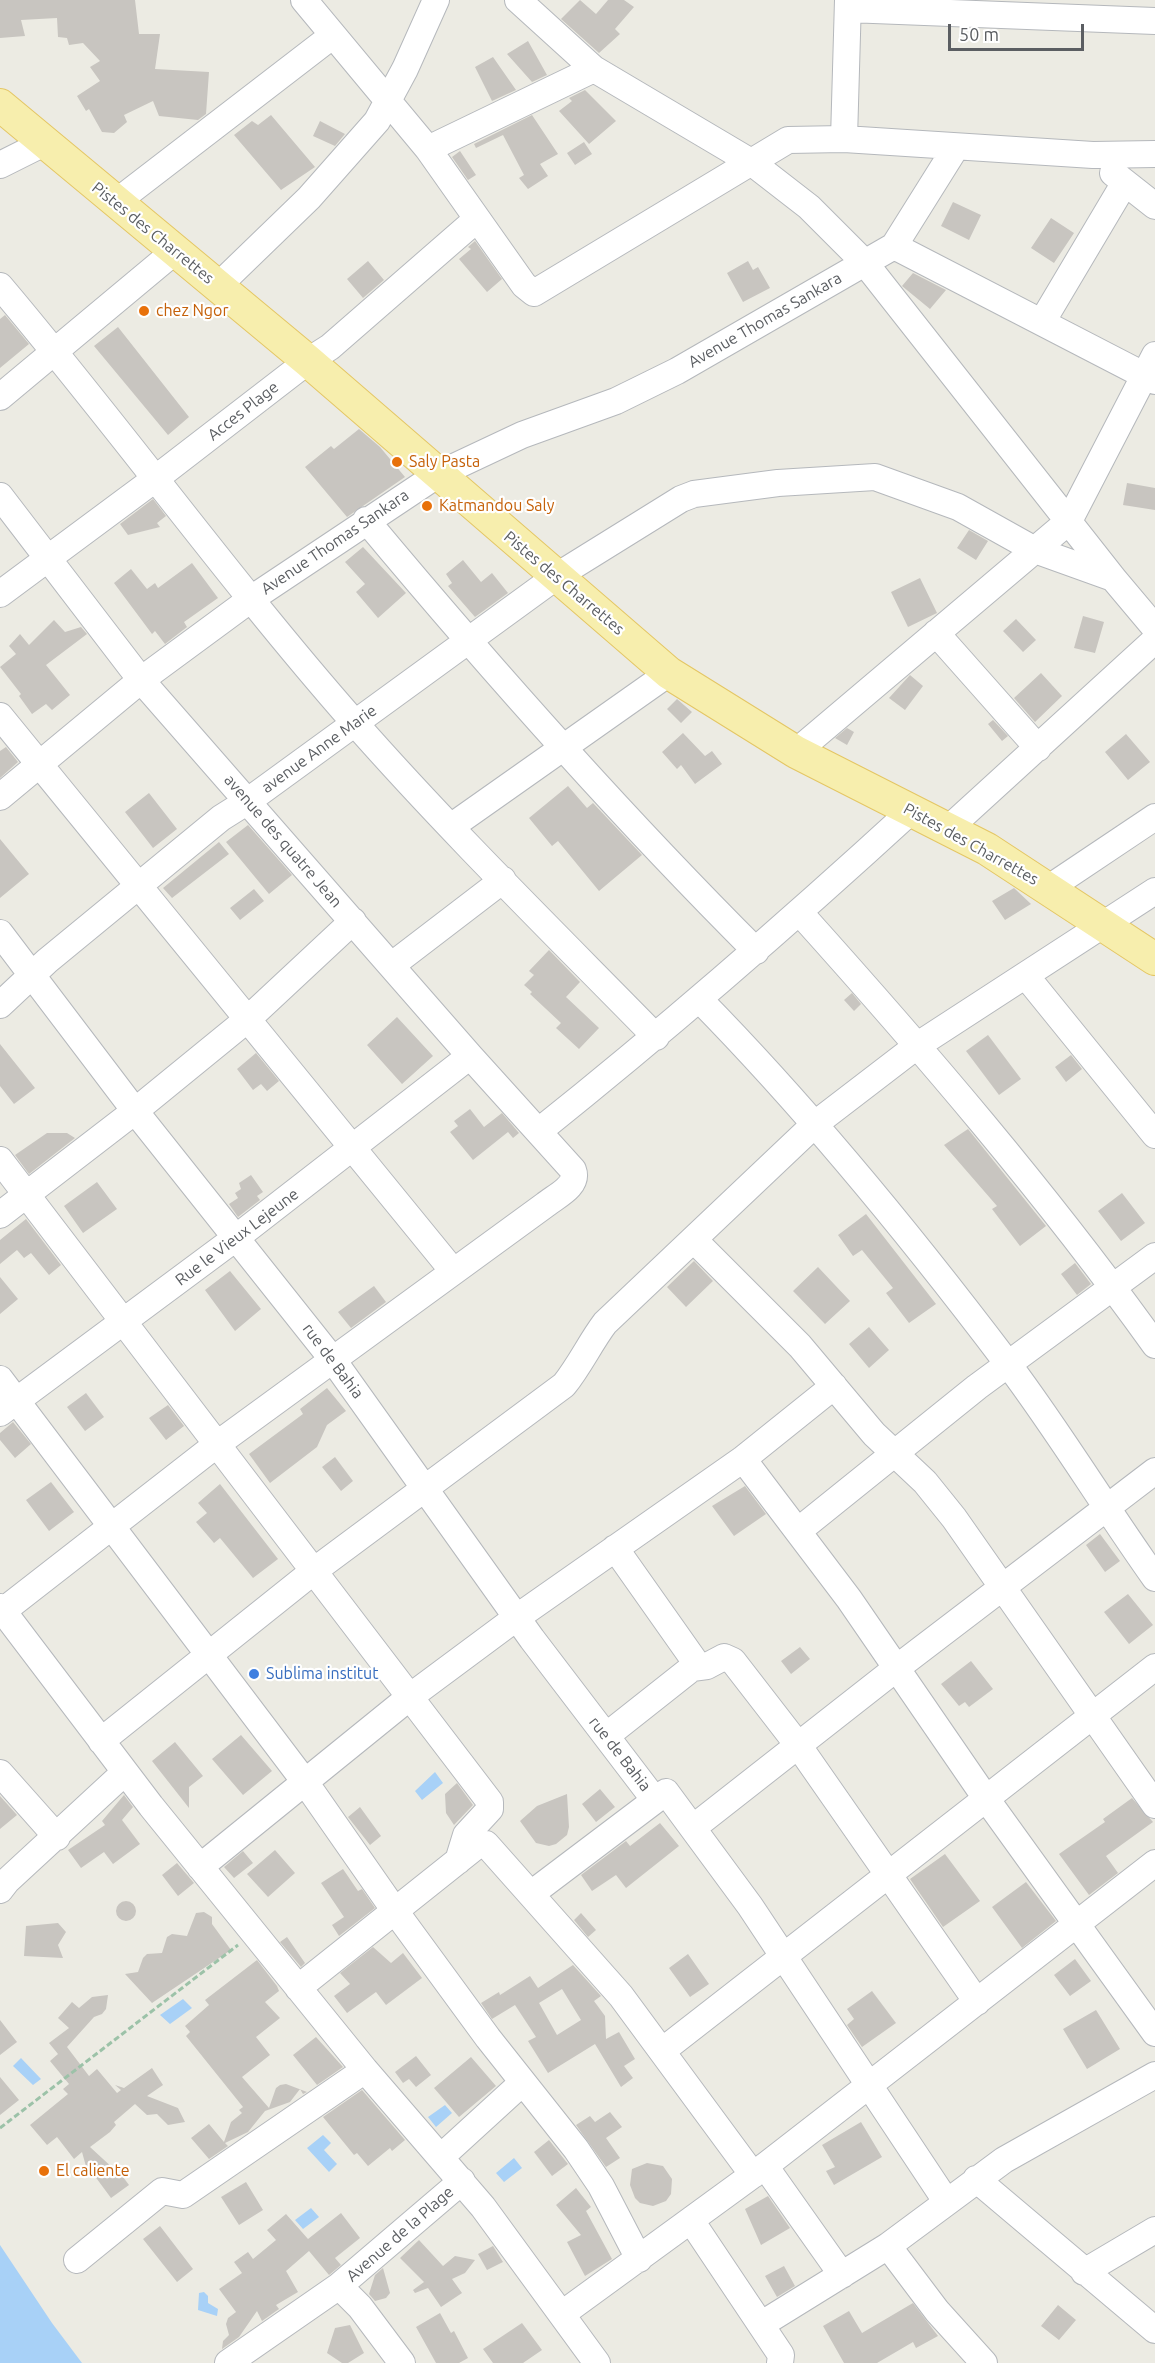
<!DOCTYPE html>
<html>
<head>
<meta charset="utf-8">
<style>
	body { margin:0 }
	#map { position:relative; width:1155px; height:2363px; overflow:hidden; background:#ecebe3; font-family:Ubuntu,sans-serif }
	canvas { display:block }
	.scale { position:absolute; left:948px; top:24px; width:136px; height:27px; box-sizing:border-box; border:3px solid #5b5e62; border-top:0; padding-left:8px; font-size:18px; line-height:21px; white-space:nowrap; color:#5b5e62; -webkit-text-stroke:4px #fff; paint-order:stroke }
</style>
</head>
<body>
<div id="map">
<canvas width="1155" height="2363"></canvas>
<div class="scale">50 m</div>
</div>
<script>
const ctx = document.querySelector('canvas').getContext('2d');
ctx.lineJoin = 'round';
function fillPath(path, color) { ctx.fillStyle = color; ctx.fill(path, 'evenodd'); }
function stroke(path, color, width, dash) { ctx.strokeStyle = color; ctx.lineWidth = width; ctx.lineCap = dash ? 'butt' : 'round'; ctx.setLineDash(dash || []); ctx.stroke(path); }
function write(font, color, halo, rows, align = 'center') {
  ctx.font = font + ' Ubuntu,sans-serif'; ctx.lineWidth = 4.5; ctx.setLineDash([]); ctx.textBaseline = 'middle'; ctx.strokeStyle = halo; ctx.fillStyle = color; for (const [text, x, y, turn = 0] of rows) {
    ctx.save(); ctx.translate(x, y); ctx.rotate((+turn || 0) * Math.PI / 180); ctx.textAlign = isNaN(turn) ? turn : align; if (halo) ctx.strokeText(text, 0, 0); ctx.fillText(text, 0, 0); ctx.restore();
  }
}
fillPath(new Path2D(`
	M435 1772 443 1783 422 1800 415 1791Z
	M183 1999 192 2008 170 2024 160 2015Z
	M21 2058 41 2079 33 2085 13 2066Z
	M445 2105 452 2113 436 2127 428 2117Z
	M323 2135 331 2143 324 2150 337 2164 329 2172 307 2148Z
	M514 2158 522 2168 504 2182 496 2173Z
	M311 2208 319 2217 303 2229 295 2220Z
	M0 2245 52 2323 82 2363H0Z
	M204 2292 208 2296V2303L218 2309 217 2316 198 2310 199 2293Z`), '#a8d1f7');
fillPath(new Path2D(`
	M0 0H135L139 34H160L155 69 209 72 206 114 198 120 159 116 153 101 124 115 127 122 114 133 102 132 89 109 86 111 77 96 100 81 90 67 100 61 83 43 69 45 67 38 58 37 57 18 21 20 25 36 0 38Z
	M580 0 596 14 608 0H624L634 7 615 29 620 34 599 53 561 19Z
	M528 41 547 75 532 82 507 54Z
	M493 57 516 90 492 101 475 67Z
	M585 90 616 121 589 144 559 111 572 101 569 98Z
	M271 115 315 167 281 190 234 135 252 121 258 125Z
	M532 115 558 154 540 164 548 176 528 189 519 178 524 175 503 135 476 148 474 144Z
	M320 121 345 134 335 146 313 136Z
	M584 142 592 154 575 165 567 153Z
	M460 151 476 175 468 180 452 157Z
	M953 202 981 215 969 240 941 226Z
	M1051 218 1074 233 1054 263 1031 248Z
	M475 241 502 279 487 292 459 259 471 249 468 247Z
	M368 261 384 280 363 298 347 279Z
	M748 261 753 270 758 267 770 288 743 302 727 273Z
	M913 273 946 290 930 309 902 286Z
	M5 315 29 344 0 368V319Z
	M118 327 189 417 168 435 94 346Z
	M359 429 380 447 405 477 347 517 305 467 331 446 334 449Z
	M1127 483 1155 488V510L1123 505Z
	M153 499 166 516 157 523 160 527 128 535 120 524Z
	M969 530 988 541 976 560 957 548Z
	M363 547 406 593 378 618 356 592 365 584 345 562Z
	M463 560 481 582 492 573 508 593 475 617 448 586 452 583 446 574Z
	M192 563 218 598 184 622 187 627 165 644 155 631 152 634 114 583 131 569 147 589 155 583 158 588Z
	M920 578 937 613 908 627 891 592Z
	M1083 616 1104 622 1095 653 1074 648Z
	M1016 619 1036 640 1023 652 1003 631Z
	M54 620 65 632 81 627 87 634 46 665 70 695 52 710 46 704 32 714 19 696 21 694 0 667 16 654 9 646 20 634 29 645Z
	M1041 673 1062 696 1035 722 1014 698Z
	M910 675 923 686 905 710 889 698Z
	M677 699 692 712 681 723 667 709Z
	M993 720 1008 736 1002 741 988 724Z
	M847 728 854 732 847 745 835 738Z
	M683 733 705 756 712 751 722 764 695 784 681 765 677 769 662 752Z
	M1126 734 1150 762 1128 780 1105 752Z
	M6 747 18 762 0 778V751Z
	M568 786 587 808 593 803 642 855 599 891 558 841 552 846 529 818Z
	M149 793 177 829 153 848 125 812Z
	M248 825 292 875 269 894 226 842Z
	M0 839 29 874 0 898Z
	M219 842 229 854 172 898 163 888Z
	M1014 888 1031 904 1005 920 992 901Z
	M254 889 264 901 240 920 230 908Z
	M549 950 580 982 566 997 599 1028 579 1049 556 1028 561 1023 530 994 532 992 524 985 534 975 529 971Z
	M852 993 861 1004 854 1011 844 1000Z
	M397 1017 433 1056 402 1084 367 1045Z
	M988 1035 1021 1079 999 1095 966 1051Z
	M0 1044 35 1088 14 1104 0 1086Z
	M256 1053 279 1081 267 1091 261 1084 253 1090 237 1069Z
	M1071 1055 1082 1069 1066 1082 1055 1067Z
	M470 1109 484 1127 502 1113 519 1133 513 1138 508 1132 473 1160 450 1132 458 1126 454 1121Z
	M968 1129 1046 1226 1020 1246 992 1209 997 1206 944 1145Z
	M47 1133H67L75 1138 29 1174 15 1155Z
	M251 1175 263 1192 257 1196 260 1200 238 1217 229 1204 238 1198 235 1193 241 1189 239 1183Z
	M97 1182 117 1209 83 1233 64 1206Z
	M1122 1193 1145 1223 1121 1241 1098 1211Z
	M866 1214 936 1304 909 1323 886 1293 893 1288 862 1250 853 1256 838 1235Z
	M26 1219 61 1265 49 1275 31 1253 24 1258 17 1250 0 1264V1240Z
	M694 1261 713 1281 686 1307 667 1287Z
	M1075 1263 1091 1284 1077 1295 1061 1274Z
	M818 1267 850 1301 825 1324 793 1291Z
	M230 1271 261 1309 235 1331 205 1290Z
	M0 1277 18 1299 0 1314Z
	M374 1286 386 1302 351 1328 338 1312Z
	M869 1327 889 1350 869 1368 849 1344Z
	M327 1388 346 1411 327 1425 317 1447 270 1483 249 1454 303 1414 300 1409Z
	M86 1393 104 1417 85 1431 67 1407Z
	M168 1405 184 1426 166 1440 149 1418Z
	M13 1422 31 1444 15 1458 0 1440V1433Z
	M335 1457 353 1481 341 1491 322 1467Z
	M51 1482 74 1512 49 1531 26 1500Z
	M220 1484 278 1559 253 1578 220 1538 214 1543 196 1522 207 1513 198 1503Z
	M745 1486 766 1514 734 1536 712 1506Z
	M1100 1534 1120 1561 1105 1572 1086 1545Z
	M1128 1594 1153 1625 1129 1644 1104 1612Z
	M800 1647 810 1659 791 1674 781 1661Z
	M971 1661 993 1689 969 1707 965 1702 959 1706 941 1684Z
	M241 1735 272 1771 243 1795 212 1759Z
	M175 1742 203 1776 189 1787V1808L152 1761Z
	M457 1783 473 1805 454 1825 446 1813 445 1794Z
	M600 1789 615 1807 596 1822 582 1804Z
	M567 1794 569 1827 567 1835 556 1844 549 1846 536 1843 520 1821 537 1806Z
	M124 1795 133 1807 122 1820 140 1844 113 1864 104 1852 81 1868 68 1850 105 1825 102 1821Z
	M0 1796 17 1815 0 1829Z
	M1132 1798 1153 1822 1106 1856 1118 1873 1089 1895 1059 1854 1105 1822 1103 1819Z
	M360 1807 381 1836 370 1845 348 1817Z
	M660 1823 679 1846 626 1888 616 1875 592 1891 581 1875 626 1841 630 1846Z
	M275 1850 295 1873 268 1897 247 1874Z
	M243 1851 253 1863 234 1878 224 1867Z
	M945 1854 980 1901 943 1927 910 1879Z
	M177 1863 194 1883 178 1896 162 1875Z
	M343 1869 358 1891 362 1889 375 1908 339 1936 332 1925 344 1917 321 1883Z
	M1026 1882 1056 1921 1022 1948 992 1907Z
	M116 1911a10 10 0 1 1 20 0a10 10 0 1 1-20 0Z
	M204 1912 212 1917V1924L231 1950 152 2003 125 1974 138 1972 143 1958 147 1954 162 1953 167 1937 172 1934 187 1936 196 1913Z
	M581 1913 596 1930 588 1937 574 1920Z
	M58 1923 66 1932 58 1945 63 1958 24 1956 26 1926Z
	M287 1937 305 1963 301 1967 280 1942Z
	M373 1947 391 1963 403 1953 422 1978 386 2005 376 1992 347 2013 334 1996 350 1984 340 1973Z
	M688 1954 709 1984 690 1997 669 1968Z
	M1075 1959 1091 1981 1070 1996 1054 1975Z
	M257 1960 277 1986 279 1991 265 2002 280 2018 256 2037 270 2055 242 2077 269 2108 276 2088 280 2085 286 2084 307 2092 303 2094 300 2089 290 2102 265 2111 248 2132 225 2143 228 2146 209 2159 191 2138 209 2124 224 2142 231 2122 242 2113 239 2110 243 2107 186 2036 190 2032 185 2026 209 2005 205 2000Z
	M573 1965 601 1996 594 2001 605 2016 606 2039 619 2032 635 2059 624 2066 633 2078 621 2087 595 2044 548 2073 528 2041 536 2037 515 2005 492 2019 481 2003 499 1992 500 1995 530 1976 538 1988ZM562 1989 581 2020 557 2035 539 2003Z
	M872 1991 896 2023 862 2047 847 2025 854 2019 847 2009Z
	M108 1995 106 2009 102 2014 94 2017 67 2047 89 2076 97 2069 117 2093 121 2090 115 2085 124 2088 152 2068 163 2085 147 2096 178 2108 185 2122 168 2125 157 2114 147 2115 135 2104 114 2122 116 2125 110 2132 90 2147 115 2170 117 2169 129 2185 111 2198 94 2175 87 2170 82 2152 74 2159 57 2137 47 2145 30 2125 68 2094 63 2089 69 2084 50 2061 58 2054 49 2043 69 2028 58 2018 72 2002 79 2008 92 1997Z
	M1096 2010 1120 2049 1087 2069 1063 2029Z
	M0 2020 17 2042 0 2055Z
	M316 2037 343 2067 317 2085 293 2055Z
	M416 2056 431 2075 416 2087 409 2079 403 2083 395 2072Z
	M471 2057 496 2086 459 2117 434 2088Z
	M0 2077 19 2100 0 2115Z
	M362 2090 405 2140 392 2151 390 2148 368 2166 357 2153 354 2155 323 2117Z
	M610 2112 622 2127 606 2138 620 2158 606 2167 576 2125 590 2116 595 2122Z
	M861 2122 882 2157 834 2185 826 2171 835 2167 822 2145Z
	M549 2140 568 2164 552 2176 534 2152Z
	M647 2163 663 2166 672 2179 671 2194 666 2201 653 2206 640 2203 635 2198 630 2185 632 2169Z
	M246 2182 263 2210 239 2225 221 2197Z
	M576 2188 591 2207 586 2211 612 2259 585 2276 567 2242 581 2235 556 2205Z
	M768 2196 790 2228 761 2245 745 2209Z
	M341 2213 360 2238 335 2258 341 2265 329 2275 309 2251 286 2271 298 2292 276 2305 279 2309 262 2321 257 2311 239 2337 222 2349 223 2341 229 2335 226 2324 228 2318 236 2312 219 2289 242 2273 234 2262 248 2252 253 2259 276 2240 267 2230 286 2214 308 2239Z
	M160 2226 193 2269 177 2282 143 2239Z
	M419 2240 443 2266 455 2256 475 2260 465 2273 452 2279 462 2293 441 2307 428 2288 415 2293 413 2290 424 2282 400 2258Z
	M493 2246 503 2262 487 2270 478 2254Z
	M784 2266 795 2286 777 2297 765 2276Z
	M383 2268 390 2293 386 2298 375 2301 369 2294 375 2275Z
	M913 2303 938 2336 916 2348 913 2342 877 2363H844L823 2326 849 2311 862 2333Z
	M1058 2305 1076 2320 1059 2340 1041 2326Z
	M440 2313 451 2333 454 2331 468 2358 459 2363H436L416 2327Z
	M522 2323 542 2350 523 2363H493L483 2349Z
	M350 2325 364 2353 348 2363H342L327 2353 335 2328Z`), '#c8c5c0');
const minor = new Path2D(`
	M304 0 428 149 524 285 534 293 788 140 844 139 1093 155 1155 154
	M518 0 594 69 751 162 809 207 865 263 1113 578 1155 628
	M848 9 1155 21
	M844 139 848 0
	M428 149 594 69
	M0 165 44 143
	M1113 173 1155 206
	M115 203 332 36
	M894 246 1155 381
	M0 286C121 429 230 581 354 722 450 831 554 933 656 1037
	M218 286 309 198 377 121 405 69 436 0
	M1042 322 1124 184
	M0 397 175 251
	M0 496 141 680 470 1056 573 1170C579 1186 556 1196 545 1205L216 1445 3 1611
	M366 520C492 671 617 812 756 951
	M0 594 155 479 308 361 330 347 477 219
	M936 633 1038 748
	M0 716 453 1271
	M796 752 1069 521 1155 355
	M0 797 141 680 251 599 437 475 522 435 616 401 677 371 894 246 956 147
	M452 826 669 673
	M948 829 1155 640
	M1049 888 1155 817
	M800 913C924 1051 1046 1193 1155 1345
	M0 933 135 1111 333 1360 532 1639 654 1799
	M392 965 503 880
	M1026 976 1155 1135
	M699 999C811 1113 912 1237 1008 1364 1060 1433 1105 1508 1155 1578
	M0 1005 47 961 221 818 248 801 557 576 681 499 694 494 778 483 875 477 958 507 1035 550 1113 578
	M539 1131C668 1028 791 921 912 810
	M0 1160 490 1802V1809L466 1835 458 1861
	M0 1215 135 1111 249 1018 353 921
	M694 1240 800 1346 874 1434 925 1482 954 1518 1155 1805
	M0 1379 305 1782 395 1911 488 2038 576 2149 601 2186 639 2259
	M0 1413 237 1237 470 1056
	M743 1459 849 1599 985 1797 1155 2033
	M798 1531 977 1387 1155 1256
	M0 1607 151 1806 365 2070 483 2207 597 2363
	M692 1668 707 1666 724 1657 733 1661 798 1745 977 2002
	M606 1736 692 1668 694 1660 615 1548
	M101 1741 315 1570 564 1385C580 1365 590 1343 605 1323L815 1124 918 1045 1155 891
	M0 1773 57 1837
	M694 1827 898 1667 1155 1471
	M200 1867 411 1696 516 1618 743 1459 834 1386
	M0 1890 7 1881 124 1773
	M531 1894 666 1792 750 1906 946 2201
	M298 1988 475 1847 486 1844 621 1996 753 2175
	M662 2051 1155 1667
	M441 2157 522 2083
	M765 2166 842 2275
	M976 2179 1155 2330
	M692 2222 781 2355 780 2363
	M888 2246 937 2311 984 2363
	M77 2260 162 2191 183 2195 365 2070
	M1084 2272 1155 2230
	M339 2286 360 2307 402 2363
	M562 2314 765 2166 1155 1863
	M762 2324 888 2246 1004 2160 1155 2075
	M228 2363 339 2286 462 2181`);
const major = new Path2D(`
	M0 105 308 361 669 673 796 752 987 849 1155 959`);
stroke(minor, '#b5b8bc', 28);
stroke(major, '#e4c664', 34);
stroke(new Path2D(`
	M0 2128 238 1945`), '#9cc2a8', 3, [6, 3]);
stroke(minor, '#fff', 26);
stroke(major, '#f7eead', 32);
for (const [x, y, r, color] of [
	[144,311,6,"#e8710a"],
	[397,462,6,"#e8710a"],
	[427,506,6,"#e8710a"],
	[254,1674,6,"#3f7fe0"],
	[44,2171,6,"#e8710a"]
]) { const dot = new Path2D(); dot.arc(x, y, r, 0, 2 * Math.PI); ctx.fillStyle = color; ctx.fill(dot); stroke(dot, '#fff', 2); }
write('16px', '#5b5e62', '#fff', [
	["Pistes des Charrettes",153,233,39],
	["Avenue Thomas Sankara",765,320,-30],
	["Acces Plage",243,411,-38],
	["Avenue Thomas Sankara",335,542,-34],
	["Pistes des Charrettes",564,583,40],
	["avenue Anne Marie",319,749,-36],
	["avenue des quatre Jean",283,841,49],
	["Pistes des Charrettes",971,844,29],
	["Rue le Vieux Lejeune",237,1237,-37],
	["rue de Bahia",333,1361,53],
	["rue de Bahia",620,1754,52],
	["Avenue de la Plage",400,2234,-41]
]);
write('16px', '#c56008', '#fff', [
	["chez Ngor",156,311],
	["Saly Pasta",409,462],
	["Katmandou Saly",439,506],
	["El caliente",56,2171]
], 'left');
write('16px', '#366cbe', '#fff', [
	["Sublima institut",266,1674]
], 'left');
</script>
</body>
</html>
